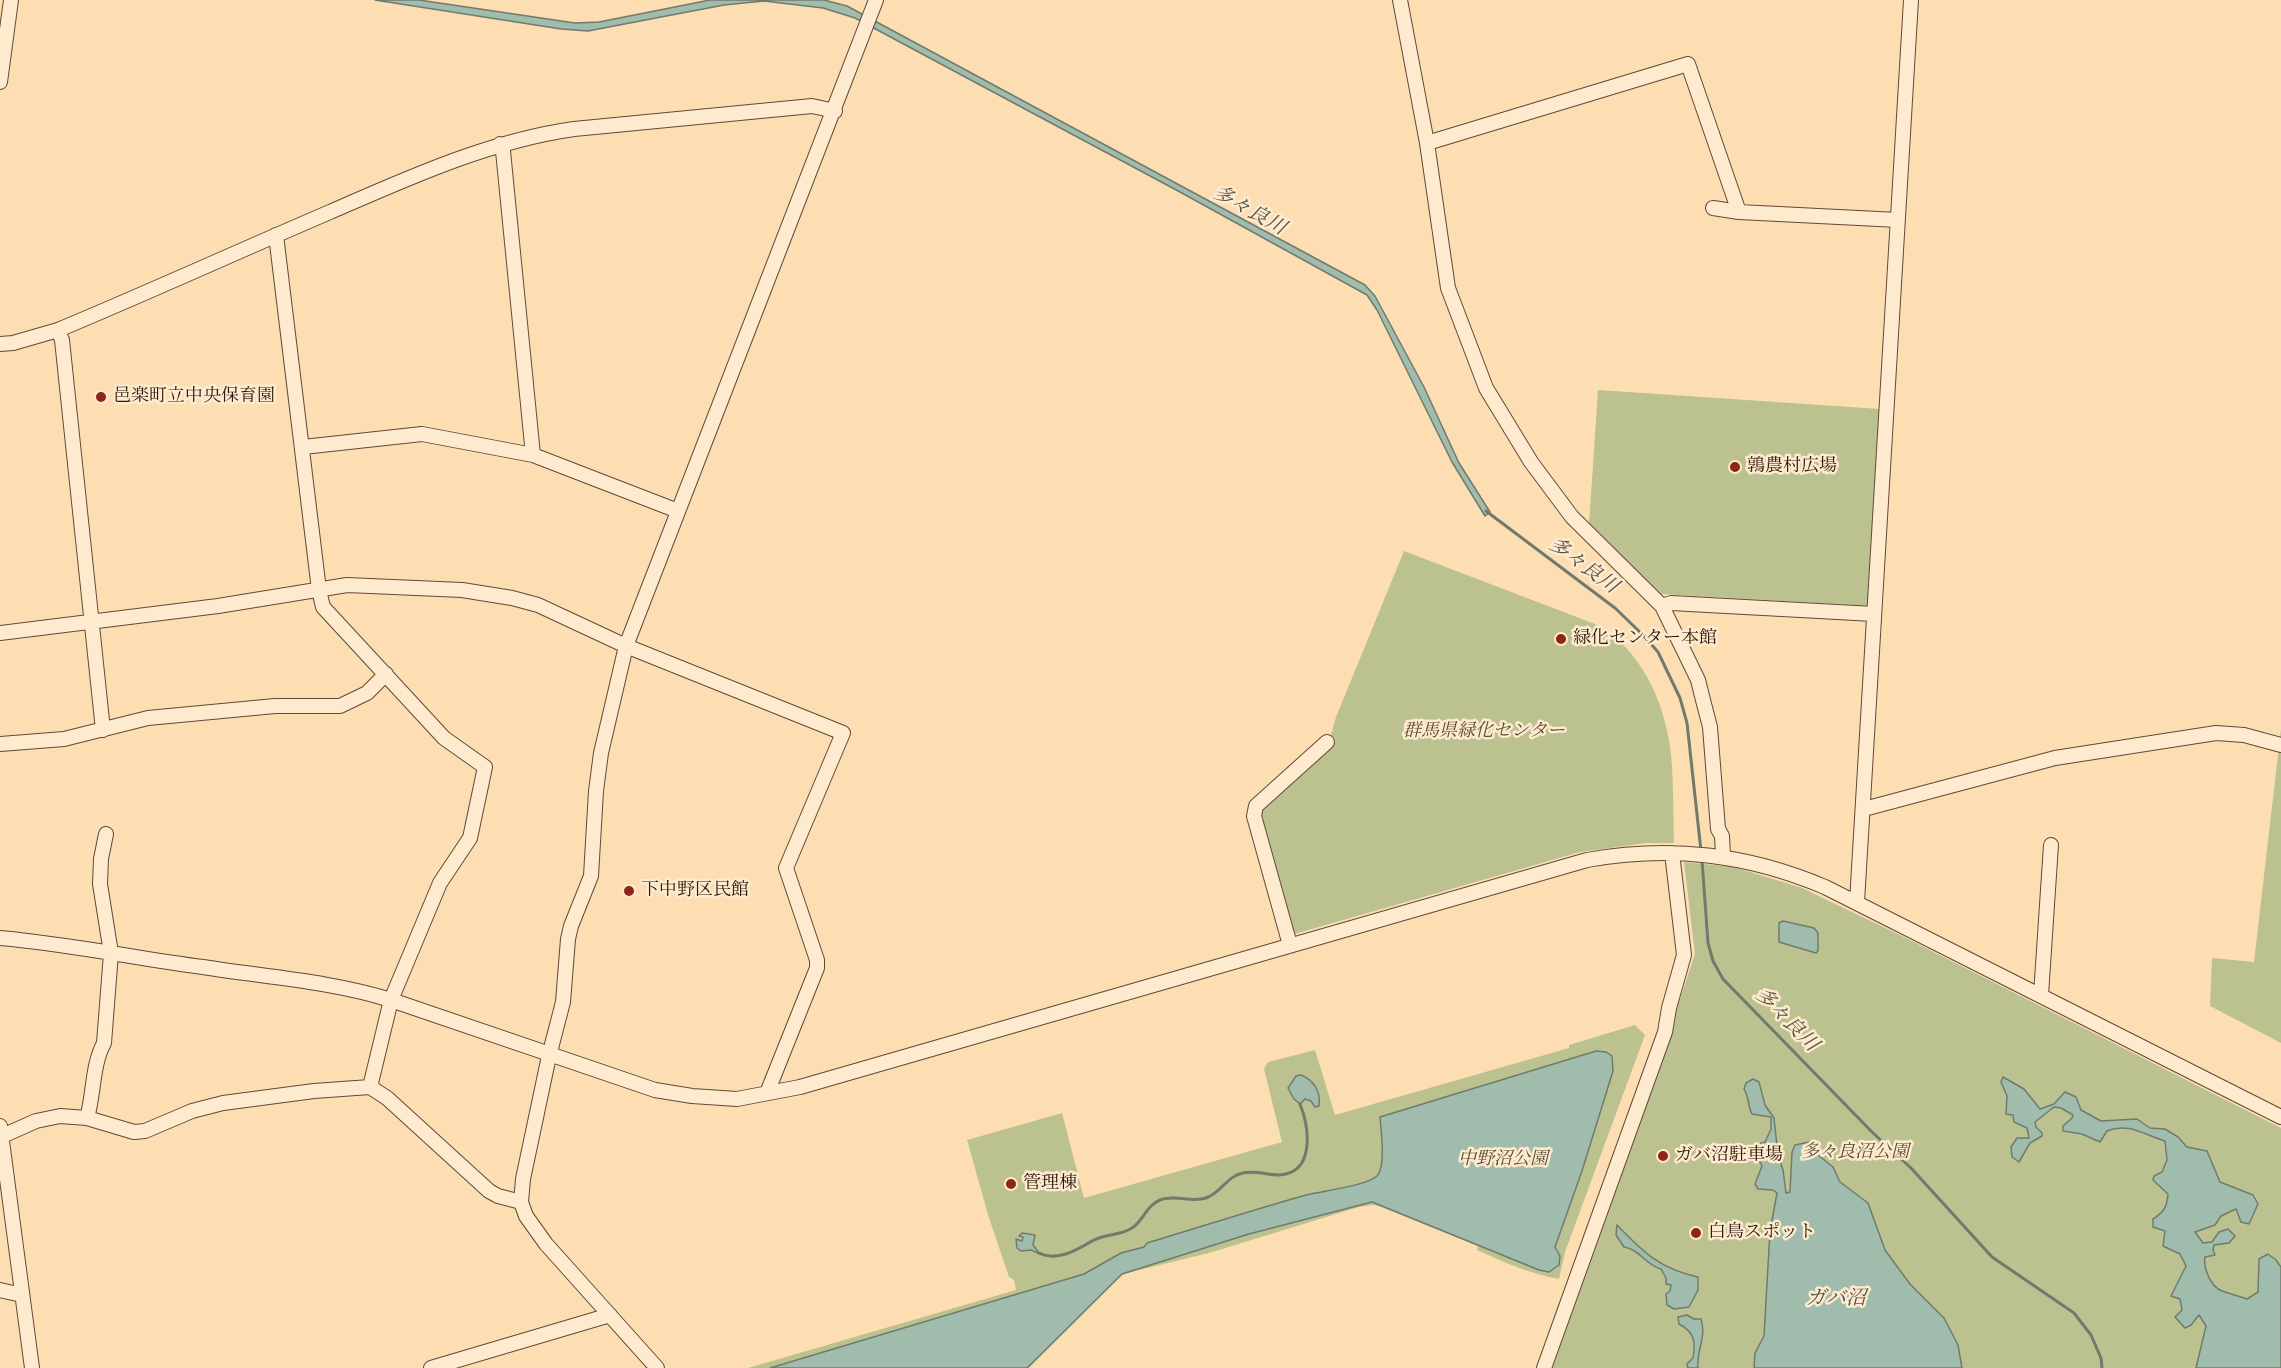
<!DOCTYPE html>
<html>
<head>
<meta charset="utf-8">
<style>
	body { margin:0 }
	canvas { display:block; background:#fddeb3 }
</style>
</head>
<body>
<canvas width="2281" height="1368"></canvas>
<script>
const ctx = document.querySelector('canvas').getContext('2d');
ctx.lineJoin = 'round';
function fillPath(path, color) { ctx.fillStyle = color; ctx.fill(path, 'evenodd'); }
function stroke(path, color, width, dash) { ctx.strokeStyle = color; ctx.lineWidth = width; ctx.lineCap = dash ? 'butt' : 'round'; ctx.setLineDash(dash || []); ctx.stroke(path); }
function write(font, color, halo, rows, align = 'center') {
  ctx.font = font + ' Alegreya,"Noto Serif JP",serif'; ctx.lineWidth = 5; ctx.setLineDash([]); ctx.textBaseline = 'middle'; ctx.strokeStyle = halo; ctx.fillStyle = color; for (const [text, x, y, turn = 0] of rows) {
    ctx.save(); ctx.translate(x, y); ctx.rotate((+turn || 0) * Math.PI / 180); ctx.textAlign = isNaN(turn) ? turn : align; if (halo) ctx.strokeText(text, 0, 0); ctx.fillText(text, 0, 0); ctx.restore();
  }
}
fillPath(new Path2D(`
	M1598 390 1880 409 1868 606 1661 594 1589 524Z
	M1404 551 1595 624C1639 647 1663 698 1670 746 1674 777 1673 811 1674 843H1646L1580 852 1291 935 1259 815 1260 808 1331 747V735L1336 717Z
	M2281 729V1043L2210 1006 2212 958 2254 962Z
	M1684 862 1734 867 1802 888 1904 937 2281 1128V1368H1548L1653 1080 1695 954Z
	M1635 1025 1645 1035 1565 1252 1559 1279C1530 1274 1504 1262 1477 1250L1478 1246 1379 1206 1372 1205 1359 1207 1209 1253 1123 1274 1029 1368H748L1016 1290 1014 1280 1009 1277 989 1218 967 1140 1062 1113 1084 1198 1282 1142 1264 1069 1268 1062 1315 1050 1335 1115 1569 1048V1045Z`), '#bcc28f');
const water = new Path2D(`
	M375 0H419L575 23 599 22 710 0H824L847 6 1365 285 1375 296 1424 387 1459 463 1490 512 1485 516 1452 462 1377 310 1367 295 1180 192 855 18 823 8 764 1 724 5 588 31 561 29Z
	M1783 921 1814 928 1818 933V951L1816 953 1779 942V923Z
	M1596 1051 1606 1052 1612 1056 1613 1071 1582 1171 1555 1247 1560 1256 1559 1265 1549 1272 1539 1270 1372 1202 1249 1234 1122 1274 1027 1368H770L1084 1274 1121 1253 1144 1247 1147 1243C1200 1227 1253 1210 1306 1195 1322 1191 1366 1186 1377 1176 1386 1167 1381 1130 1380 1117Z
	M1301 1075C1314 1080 1321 1092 1319 1106L1315 1107 1311 1101 1305 1099 1300 1104 1294 1099 1288 1088 1296 1076Z
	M2003 1077 2024 1089 2040 1109 2054 1104 2065 1092 2076 1097 2081 1110 2101 1121 2137 1119 2150 1128 2165 1129 2178 1137 2187 1147 2207 1151 2220 1182 2253 1195 2258 1204 2249 1224 2241 1222 2236 1209 2221 1216 2215 1225 2195 1232 2203 1243 2212 1242 2219 1232 2228 1229 2235 1236 2229 1243 2214 1245 2213 1250 2215 1255 2205 1257C2203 1268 2211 1287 2222 1291 2230 1294 2239 1296 2247 1299L2258 1292 2259 1259 2268 1254 2276 1260 2281 1267V1368H2196L2206 1326 2199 1315 2191 1325 2185 1328 2175 1317 2182 1310 2180 1299 2171 1296 2186 1266 2180 1254 2163 1246 2165 1231 2153 1227V1219C2164 1212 2167 1207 2168 1194L2153 1180 2154 1176 2162 1172 2167 1160 2165 1141C2144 1135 2129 1122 2107 1131L2100 1142 2082 1134 2063 1131V1126L2072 1118 2073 1115 2061 1108 2054 1107 2035 1122 2036 1127 2042 1133V1136L2030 1143 2019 1162 2012 1157 2011 1147 2017 1138H2029L2027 1128 2014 1122 2013 1115 2006 1114 2007 1096 2001 1082Z
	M1753 1079 1759 1082 1765 1105 1774 1118 1778 1155 1783 1170 1786 1193 1790 1192 1792 1152 1795 1145 1809 1142 1813 1151 1833 1167 1840 1182 1868 1203 1885 1250 1910 1284 1944 1318 1958 1345 1962 1368H1754L1755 1353 1764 1336 1770 1231 1777 1193 1773 1190 1758 1189 1755 1184 1762 1166 1760 1162H1756L1753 1151 1755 1145 1765 1142 1771 1129V1117L1752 1114C1748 1107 1749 1097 1744 1089L1746 1083Z
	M1617 1225C1643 1252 1660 1269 1698 1277V1290L1689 1307 1674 1309 1667 1305 1666 1294 1670 1291 1671 1285 1666 1284V1278L1661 1269C1646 1265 1639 1249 1624 1247L1616 1235Z
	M1022 1233 1035 1235 1033 1245 1040 1254 1031 1250 1021 1251 1017 1248 1016 1239 1022 1241 1023 1237 1019 1236Z
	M1687 1315 1694 1319H1701C1707 1337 1696 1351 1698 1368H1688L1687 1364 1693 1358C1696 1341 1694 1332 1679 1324L1678 1317Z`);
fillPath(water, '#9fbcad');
stroke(water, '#717b6d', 1.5);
stroke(new Path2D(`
	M1486 511 1615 608 1643 635 1658 652 1680 698 1687 723 1701 851
	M1702 860 1708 943 1713 961 1723 979 1872 1132 1911 1168 1992 1257 2074 1313 2091 1335 2101 1358 2102 1368
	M1039 1253C1057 1262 1077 1250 1092 1241 1104 1234 1120 1236 1132 1228 1143 1221 1146 1206 1160 1200 1175 1194 1191 1203 1206 1198 1221 1193 1227 1176 1243 1173 1255 1170 1267 1175 1279 1175 1316 1173 1309 1127 1300 1104`), '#717b6d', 3);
const minor = new Path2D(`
	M1400 0 1427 143 1448 288 1486 388 1531 462 1572 517 1662 606 1698 680 1703 700 1710 727 1718 829 1722 836 1723 856
	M0 82 11 0
	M1427 143 1688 64 1739 212
	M500 144 503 151 533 455
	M1713 208 1739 212 1898 220
	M276 235 319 590 323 607 444 738 485 767 470 838 440 883 391 1000 370 1087
	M58 330 62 340 103 730
	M0 344 13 343 58 330C149 292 239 251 330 212 408 178 489 141 574 129L812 106 835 111
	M303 447 422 434 533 455 678 511
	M1662 606 1671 603 1874 614
	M0 633 218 606 347 585 462 590 512 598 538 605 626 646 843 733 786 868 817 960V968L767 1093
	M0 744 64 739 148 718 275 706H340L367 693 386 674
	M1864 809 2055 758 2216 733 2244 735 2281 745
	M1857 902 1911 0
	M0 938C68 944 135 958 203 967 265 977 331 981 391 1000L655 1090 692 1096 737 1099 800 1087 1587 860C1670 845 1747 854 1825 887L2281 1117
	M1290 945 1254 816 1256 806 1327 742
	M2041 995 2051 845
	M87 1118C94 1094 92 1065 104 1043L111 953 100 884 101 859 106 834
	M0 1126 32 1368
	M0 1137 36 1121 60 1116 87 1118 134 1132 145 1131 192 1111 223 1103 314 1091 370 1087 387 1098 489 1191 498 1196 521 1202
	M0 1290 22 1295
	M431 1368 610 1315
	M657 1368 546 1244 526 1216 521 1202 523 1179 549 1056 563 1002 568 939 571 926 591 876 596 791 601 753 626 646 876 0
	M1544 1368 1665 1032 1669 1008 1684 955 1672 853`);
stroke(minor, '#604a36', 16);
stroke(minor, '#feeace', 14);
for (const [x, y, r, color] of [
	[101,397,6,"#8f2418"],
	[1735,467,6,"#8f2418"],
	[1561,639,6,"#8f2418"],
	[629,891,6,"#8f2418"],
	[1663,1156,6,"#8f2418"],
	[1011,1184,6,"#8f2418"],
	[1696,1233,6,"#8f2418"]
]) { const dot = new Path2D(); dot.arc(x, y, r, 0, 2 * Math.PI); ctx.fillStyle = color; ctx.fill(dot); stroke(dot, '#feeace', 2); }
write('18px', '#2b190d', '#feeace', [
	["邑楽町立中央保育園",113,397],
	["鶉農村広場",1747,467],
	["緑化センター本館",1573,639],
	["下中野区民館",641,891],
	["ガバ沼駐車場",1675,1156],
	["管理棟",1023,1184],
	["白鳥スポット",1708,1233]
], 'left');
write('italic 18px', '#564c34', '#feeace', [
	["群馬県緑化センター",1484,732],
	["多々良沼公園",1855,1153],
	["中野沼公園",1503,1160]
]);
write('italic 20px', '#545245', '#feeace', [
	["多々良川",1249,211,29],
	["多々良川",1583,566,36],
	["多々良川",1786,1020,45],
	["ガバ沼",1836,1299]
]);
</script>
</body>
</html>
